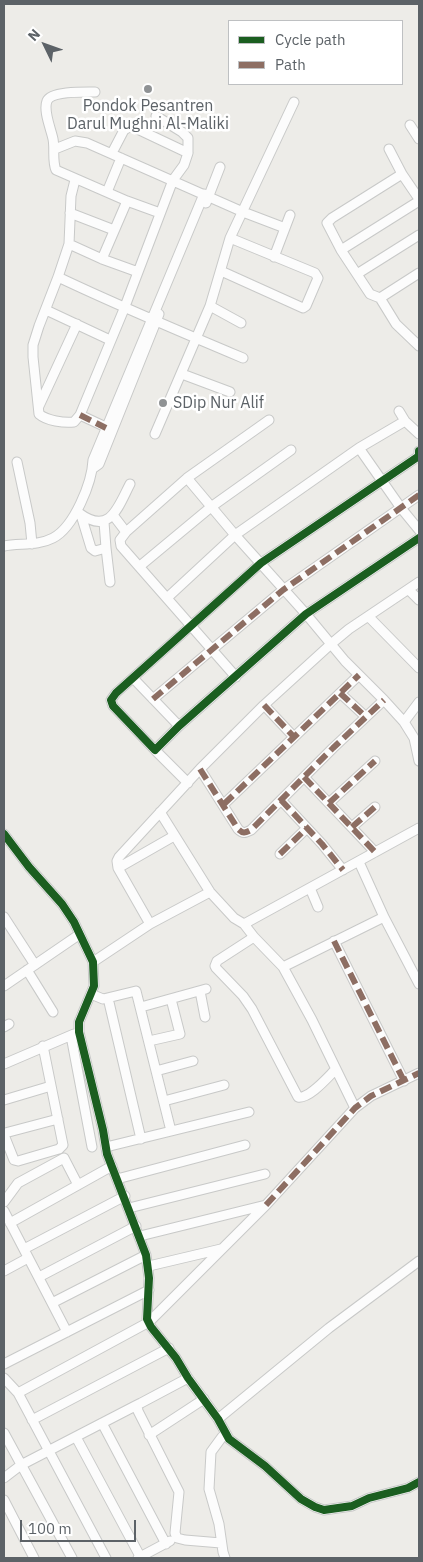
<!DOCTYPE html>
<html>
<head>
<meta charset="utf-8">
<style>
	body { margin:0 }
	#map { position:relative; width:423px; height:1562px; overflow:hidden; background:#edece8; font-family:"IBM Plex Sans",sans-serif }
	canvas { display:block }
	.frame { position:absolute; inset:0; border:5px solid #5c6267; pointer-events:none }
	.legend { position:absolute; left:228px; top:20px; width:175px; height:65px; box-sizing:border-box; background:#fff; border:1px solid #bec0c2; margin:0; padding:6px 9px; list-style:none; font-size:15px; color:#5c6267 }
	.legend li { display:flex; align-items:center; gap:10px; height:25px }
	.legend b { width:25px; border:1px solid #bec0c2 }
	.north { position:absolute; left:20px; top:20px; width:50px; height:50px; -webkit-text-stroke:4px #fff; paint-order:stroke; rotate:312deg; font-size:14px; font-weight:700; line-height:20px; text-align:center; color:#5c6267 }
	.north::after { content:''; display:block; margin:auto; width:18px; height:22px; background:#5c6267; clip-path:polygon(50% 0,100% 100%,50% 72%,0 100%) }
	.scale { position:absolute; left:20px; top:1520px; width:116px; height:22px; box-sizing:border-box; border:2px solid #5c6267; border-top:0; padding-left:6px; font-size:15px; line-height:18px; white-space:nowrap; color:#5c6267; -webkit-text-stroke:4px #fff; paint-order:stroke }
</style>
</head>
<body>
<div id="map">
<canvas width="423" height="1562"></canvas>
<div class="frame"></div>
<ul class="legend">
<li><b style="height:6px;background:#1b5e20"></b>Cycle path</li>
<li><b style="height:6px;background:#8d6e63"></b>Path</li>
</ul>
<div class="north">N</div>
<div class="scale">100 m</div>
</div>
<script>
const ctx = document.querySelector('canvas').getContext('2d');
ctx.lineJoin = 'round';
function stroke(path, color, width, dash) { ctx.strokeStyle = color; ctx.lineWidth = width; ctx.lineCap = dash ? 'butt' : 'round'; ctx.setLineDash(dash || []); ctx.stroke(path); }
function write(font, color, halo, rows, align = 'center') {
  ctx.font = font + ' "IBM Plex Sans",sans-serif'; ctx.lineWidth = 5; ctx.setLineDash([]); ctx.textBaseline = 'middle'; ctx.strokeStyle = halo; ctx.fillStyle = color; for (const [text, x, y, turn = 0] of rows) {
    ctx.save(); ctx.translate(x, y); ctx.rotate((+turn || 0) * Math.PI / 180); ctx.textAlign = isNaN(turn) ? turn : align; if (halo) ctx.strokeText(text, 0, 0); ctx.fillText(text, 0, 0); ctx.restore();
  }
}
const minor = new Path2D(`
	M95 92C85 92 51 91 47 101 43 111 51 129 53 139 55 149 52 161 56 170L127 201 160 213
	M156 116 182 132 188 138V153
	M410 125 419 139
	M55 149 75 141 87 143 243 212 285 228
	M389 149 402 174
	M75 180 71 196 69 244 58 277 39 326 33 345V357L39 414C47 421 64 423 74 422L80 415 124 309 173 180 184 165 188 153 131 126 124 130 112 153
	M107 192 121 158
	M419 199 402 174 332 218 327 223 341 250 370 294 380 298 396 324 419 346
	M206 203 220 167
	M70 213 114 230
	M69 244 102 259 138 272
	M341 250 419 201
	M274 257 290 215
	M102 259 127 201
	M221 271 303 308 306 306 318 278 315 273 230 238
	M357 274 419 235
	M58 277C119 306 181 332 243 358
	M380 298 419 273
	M210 306 241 323
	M46 310 110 340
	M182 374 230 392
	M39 406 77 324
	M399 411 405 421 419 434
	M80 415 110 429
	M155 434 210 306 230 238 294 102
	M359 448 401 508 419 530
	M419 451V456L261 563 116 693 111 700 113 706 155 750 179 726 306 614 419 538
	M17 462 30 523 32 544
	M92 469 99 464 159 314
	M187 478 235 535 306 614 345 661 384 700 404 722 414 738 419 761
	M79 513C110 536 118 507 130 484
	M81 515 91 548 95 551 106 548 110 582
	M113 515 126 532
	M104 522 106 548
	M4 546C20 543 38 546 53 538 74 527 92 483 93 460L204 194
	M140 566 211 507 291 450
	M409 590 419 600
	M167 598 235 535 359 448 405 421
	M369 617 419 668
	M236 677 121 546 120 540 126 532 187 478 269 420
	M133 678 179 726
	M340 693 366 717
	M153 699 283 590 419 495
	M264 705 294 737
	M404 722 419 702
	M155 750 188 783
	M200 769 238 829C243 834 245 833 251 830L333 748 384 700
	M304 777 375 852
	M281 800 322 844 343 870
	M329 803 375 761
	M224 804 359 675
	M160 812 210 892 234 918 244 924 254 937 283 967 312 1020 355 1108
	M352 827 375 807
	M4 834 29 867 62 904 74 922 93 962 94 986 79 1022V1032L103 1130 107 1154 146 1255 149 1278 147 1319 151 1327 176 1358 188 1378 218 1419 229 1439 265 1466 301 1499 315 1507 324 1510 352 1506 369 1498 408 1488 419 1482
	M280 854 307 828
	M359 862 384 917 419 984
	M118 868 174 836
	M310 888 318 907
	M4 917 35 965
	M150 924 118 868 117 861 119 857 200 769 264 705 331 644 349 629 419 582
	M244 924 419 828
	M254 937 217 961 215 966 216 968 243 996 252 1009 298 1097C309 1099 327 1078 335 1070
	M334 941 404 1081
	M93 962 150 924 210 892
	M283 967 384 917
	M27 970 53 1012
	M4 986 80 934
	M200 991 205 1017
	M91 994 103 999 136 991 171 1131
	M108 998 141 1139
	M141 1007 206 989
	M4 1027 9 1024
	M71 1036 92 1147
	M149 1041 180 1034 171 999
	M43 1046 63 1145 59 1149 18 1161 14 1160 4 1135 5 1133 58 1119
	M4 1064 74 1034
	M156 1071 193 1061
	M4 1100 51 1086
	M164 1101 224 1085
	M106 1147 249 1112
	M117 1179 245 1145
	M4 1202 18 1183 64 1158 78 1185 112 1166
	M129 1208 265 1174
	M4 1211 67 1332
	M10 1223 78 1185
	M140 1236 266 1205
	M24 1249 125 1196
	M149 1266 221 1249
	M4 1271 28 1258
	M39 1277 136 1226
	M52 1303 146 1255
	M4 1364 149 1290
	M4 1378 18 1393 106 1558
	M188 1378 141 1403 137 1405 138 1411 179 1492 175 1533 177 1538 185 1540 221 1543
	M18 1393 149 1322 266 1205 355 1108 371 1096 419 1073
	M218 1419 329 1328 419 1261
	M32 1420 169 1348
	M102 1423 166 1544
	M4 1433 72 1558
	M149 1435 204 1399
	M76 1437 141 1558
	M4 1478 21 1465 137 1405
	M4 1500 34 1558
	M138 1558 170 1541
	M225 1558 223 1552 219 1524 209 1489 211 1452 222 1437 227 1435`);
stroke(minor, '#c8c9c8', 11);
stroke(minor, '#fcfcfc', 9);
stroke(new Path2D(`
	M80 415 106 428
	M340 693 366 717
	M153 699 283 590 419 495
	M264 705 294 737
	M200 769 238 829C243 834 245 833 251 830L333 748 384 700
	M304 777 375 852
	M281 800 322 844 343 870
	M329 803 375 761
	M224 804 359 675
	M352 827 375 807
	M280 854 307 828
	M334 941 404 1081
	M266 1205 355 1108 371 1096 419 1073`), '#8d6e63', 6, [12, 6]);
stroke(new Path2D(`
	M419 451V456L261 563 116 693 111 700 113 706 155 750 179 726 306 614 419 538
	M4 834 29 867 62 904 74 922 93 962 94 986 79 1022V1032L103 1130 107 1154 146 1255 149 1278 147 1319 151 1327 176 1358 188 1378 218 1419 229 1439 265 1466 301 1499 315 1507 324 1510 352 1506 369 1498 408 1488 419 1482`), '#1b5e20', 8);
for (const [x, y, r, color] of [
	[148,89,5,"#8f9294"],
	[163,403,5,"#8f9294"]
]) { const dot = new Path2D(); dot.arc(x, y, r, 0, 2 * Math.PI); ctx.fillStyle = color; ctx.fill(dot); stroke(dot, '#fff', 2); }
write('16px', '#5c6267', '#fff', [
	["Pondok Pesantren",148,106],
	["Darul Mughni Al-Maliki",148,124],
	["SDip Nur Alif",173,403,"left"]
]);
</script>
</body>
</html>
